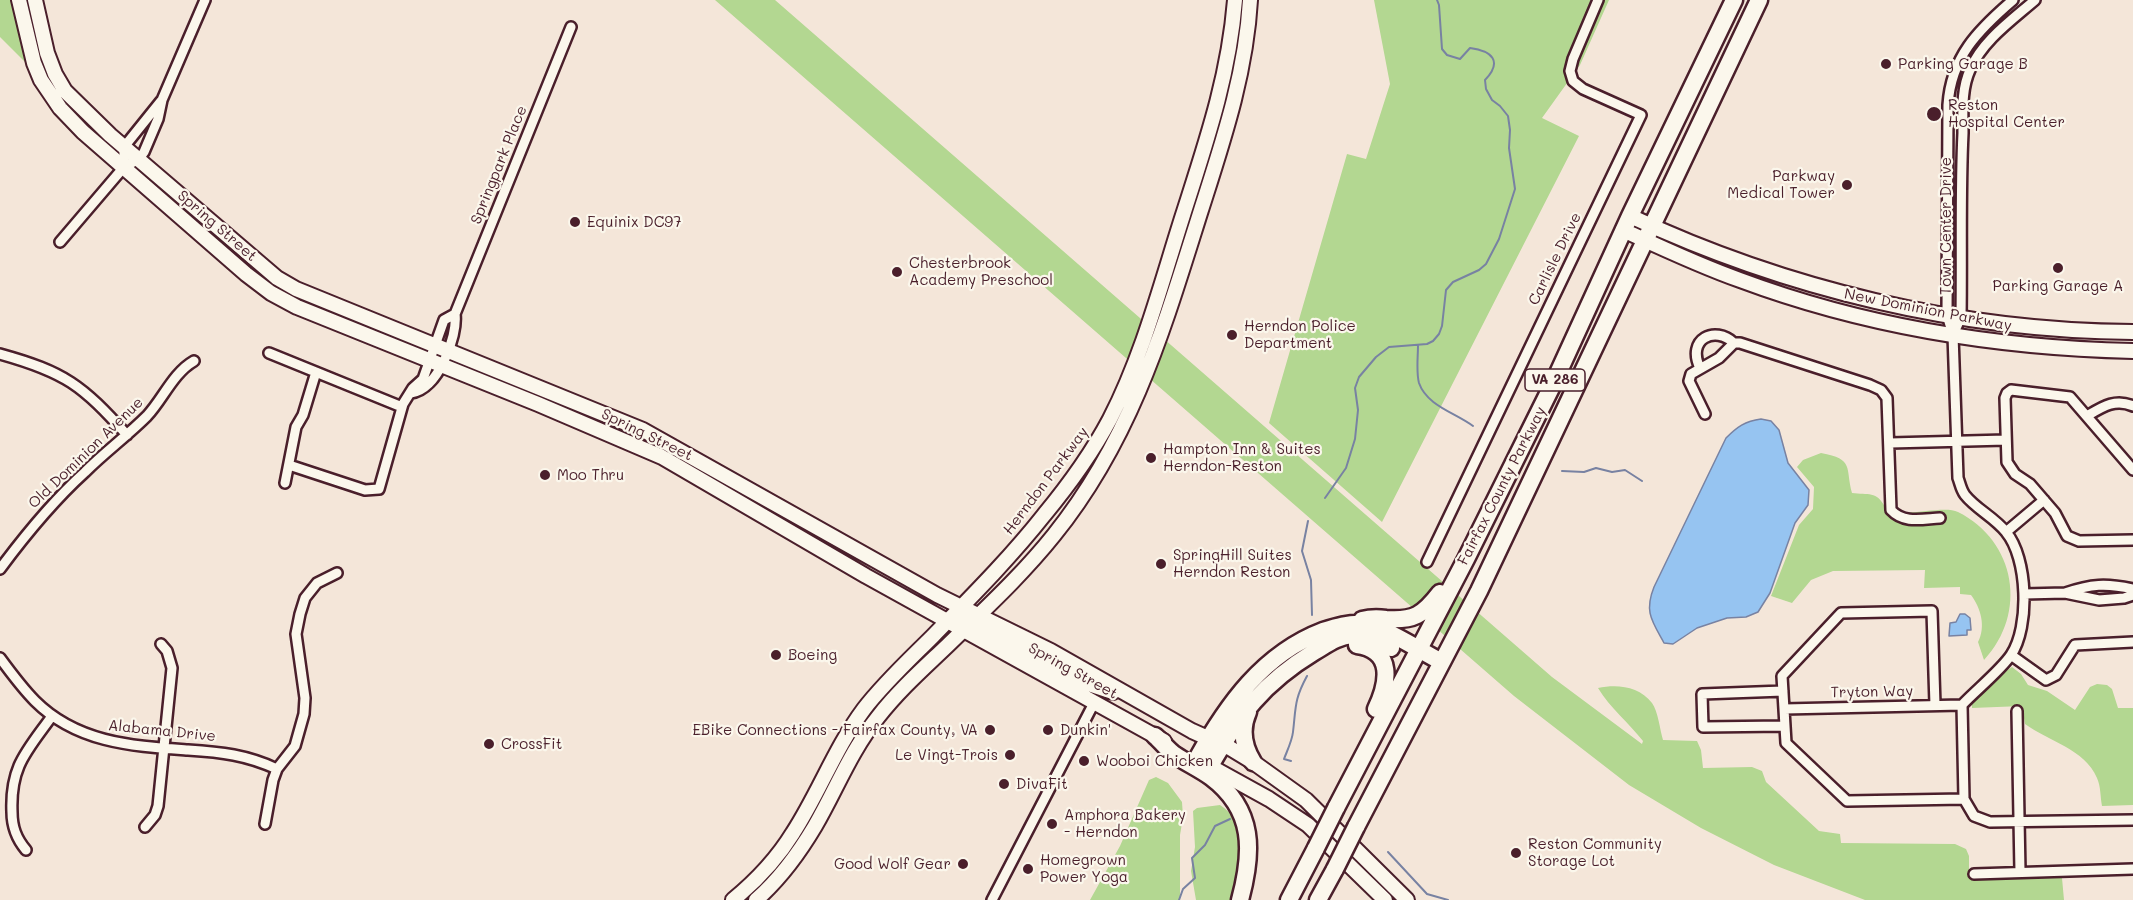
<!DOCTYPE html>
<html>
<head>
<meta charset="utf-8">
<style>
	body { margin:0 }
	canvas { display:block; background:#f4e6d9 }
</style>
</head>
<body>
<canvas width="2133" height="900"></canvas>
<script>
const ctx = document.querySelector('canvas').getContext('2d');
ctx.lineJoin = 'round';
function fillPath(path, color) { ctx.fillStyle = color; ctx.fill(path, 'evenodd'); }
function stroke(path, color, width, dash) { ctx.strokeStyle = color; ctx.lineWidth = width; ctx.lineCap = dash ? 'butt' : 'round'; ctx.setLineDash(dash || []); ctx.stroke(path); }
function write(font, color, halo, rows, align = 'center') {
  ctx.font = font + ' Mali,sans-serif'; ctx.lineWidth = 4.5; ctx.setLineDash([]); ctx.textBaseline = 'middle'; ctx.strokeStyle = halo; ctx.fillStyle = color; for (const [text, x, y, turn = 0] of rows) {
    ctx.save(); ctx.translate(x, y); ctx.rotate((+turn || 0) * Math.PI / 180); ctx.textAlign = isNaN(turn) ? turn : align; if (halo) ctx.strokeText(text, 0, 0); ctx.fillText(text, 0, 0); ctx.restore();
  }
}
fillPath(new Path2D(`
	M0 0H12L22 47 28 65 0 37Z
	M715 0H775L1552 677 1642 744 1643 741C1629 723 1610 708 1598 688 1617 684 1639 686 1652 703 1658 711 1660 730 1663 740L1697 741 1701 750 1703 768 1752 767 1762 771 1766 782 1819 831 1840 834 1841 843 1955 844 1966 849 1969 856V877L1977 879 2062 878 2064 900H1865L1774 865 1701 828 1629 785 1514 696Z
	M1374 0H1609L1580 65 1542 118 1579 136 1382 522 1269 423 1347 154 1366 159 1390 84Z
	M1821 453C1855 459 1845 468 1852 493 1868 495 1877 491 1885 507 1891 509 1897 512 1903 512 1917 514 1946 506 1958 512 2016 541 2028 613 1984 660L1978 642C1986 627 1981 608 1971 595L1960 594V587L1924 588 1925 570 1833 571 1811 580 1792 603 1771 596 1799 525 1813 509 1814 487 1797 467 1803 460Z
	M2012 667 2021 674 2028 685 2047 691 2075 710 2090 687 2097 684 2107 685 2112 689 2118 708H2133V805L2102 806C2100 796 2101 787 2097 778 2085 749 2048 741 2025 724L2022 706 1972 708V703L2006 671Z
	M1156 777 1168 783 1182 802 1183 817 1180 835V900H1090L1120 846 1149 780Z
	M1220 805C1252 825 1237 869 1231 900H1196L1191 871 1195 847 1193 811 1197 808Z`), '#b3d791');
const water = new Path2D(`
	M1761 419 1771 421 1779 430 1788 463 1809 490 1808 505 1795 523 1770 593 1758 612 1746 617 1727 618 1697 628 1673 644 1664 643C1652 621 1644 612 1654 587L1726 438C1737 427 1745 421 1761 419Z
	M1960 614H1965L1970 618 1971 630H1967V635L1949 636 1950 623 1956 622Z`);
fillPath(water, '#96c4f1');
stroke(water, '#7882a2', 1.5);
stroke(new Path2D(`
	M1418 345C1418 357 1416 372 1419 383 1427 406 1456 413 1473 426
	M1562 471 1584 472 1596 468 1612 472 1625 470 1642 481
	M1325 498 1346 468 1355 439 1358 410 1355 388 1359 377 1376 357 1389 347 1427 344 1433 341 1439 334 1442 326 1446 290 1453 282 1479 270 1486 264 1499 239 1515 189 1509 148 1510 130 1508 116 1500 106 1492 100 1486 89 1485 80C1503 61 1492 51 1470 48L1460 59 1447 55 1442 49 1439 5 1437 0
	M1308 521 1302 551 1311 580 1312 615
	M1291 761 1284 759C1287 751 1292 741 1293 732 1296 707 1294 700 1307 676
	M1388 852 1427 894 1448 900
	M1179 900 1183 889 1195 878 1192 858 1205 845 1215 826 1230 819`), '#7882a2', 2);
const minor = new Path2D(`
	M2013 0C1978 30 1951 57 1948 105L1947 315 1953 335 1958 478C1960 483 1961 490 1965 495 1976 509 1994 517 2006 532 2028 558 2030 627 2011 655 2001 670 1975 691 1962 705L1964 799 1974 816 1990 822 2133 820
	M124 167V147L161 101
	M60 242 124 167 139 159 144 152 158 119 162 100 205 0
	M1953 335 1961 317C1962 256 1960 194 1963 133 1963 112 1961 90 1970 70 1982 41 2012 20 2035 0
	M269 353 402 407
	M0 354C65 372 82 385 127 435
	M1700 368C1686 339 1715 325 1734 343
	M411 393C438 390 458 336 455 314L571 27
	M1705 414 1689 381 1691 374 1719 358 1734 343H1740L1870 385 1881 390 1887 398 1891 510C1904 524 1922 519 1940 518
	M2087 416C2102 407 2115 398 2133 406
	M1890 443 2006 440
	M289 465 365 490 379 489 403 404 413 388 423 379 444 320 455 314
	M2133 470 2070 397 2011 390 2007 393 2005 398 2007 462 2015 474 2030 484 2055 513 2067 536 2079 541 2133 540
	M285 483 296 427 303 415 316 372
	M2006 532 2044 500
	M1427 562 1641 115 1583 89 1573 81 1570 71 1573 59 1598 0
	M0 569C26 534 53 501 85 472 105 452 127 436 147 416 163 399 173 373 194 361
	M2065 593C2091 584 2106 583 2133 589
	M2024 594 2065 593 2099 600 2124 598 2133 595
	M2011 655 2046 680 2056 675 2075 645 2133 642
	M0 658C11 673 22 688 35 701 77 743 132 746 188 750 221 752 247 755 277 769
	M1783 691 1702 694 1703 727 1784 726
	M1935 705 1932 611 1841 613 1782 676 1786 743 1847 801 1964 799
	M1784 709 1962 705
	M2017 711 2020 872
	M265 824 273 780 277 769 295 746 304 714 305 698 296 634 300 614 305 598 317 583 337 573
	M145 827 155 815 158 806 172 668 167 651 161 644
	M26 850C16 838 12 827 12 812 10 766 27 751 52 716
	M1974 874 2133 869
	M992 900 1095 701`);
const secondary = new Path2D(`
	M19 0 34 63 41 80 60 108 83 132 246 274 271 293 297 307 538 404 662 457 866 576 1164 741
	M35 0 47 53 55 74 65 91 110 135 277 278 296 289 643 430 937 595 1051 651 1192 731 1230 748 1253 762 1306 800 1407 900
	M1630 216C1786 289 1960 331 2133 332
	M1623 230C1662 248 1700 266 1740 280 1866 327 2000 348 2133 351
	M964 619 1086 683 1113 692
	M1202 762 1269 799 1308 825 1385 900
	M733 900C756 881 777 859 793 833 819 793 835 748 864 709 884 683 909 660 933 636 971 597 1010 558 1044 515 1068 486 1092 453 1110 419 1143 355 1161 284 1183 215 1206 143 1229 76 1235 0
	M756 900C780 879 799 853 815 826 837 788 850 752 878 717 899 690 924 668 948 645 985 609 1022 575 1054 535 1133 437 1164 327 1201 210 1223 141 1246 73 1250 0`);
const trunk = new Path2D(`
	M1362 620C1370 618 1378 618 1386 619 1414 621 1423 615 1440 593
	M1357 645C1395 650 1388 684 1376 709
	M1248 712C1240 730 1243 746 1253 762
	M1155 736C1162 742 1168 750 1175 755 1187 763 1200 769 1211 777 1255 810 1253 852 1240 900
	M1197 759C1227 705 1263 654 1323 631 1336 627 1349 623 1363 624 1385 627 1422 652 1442 662
	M1210 766C1239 715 1263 683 1314 652 1326 645 1338 636 1352 635 1366 635 1378 642 1391 648
	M1336 808 1466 559 1554 382 1630 216 1734 0
	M1356 827 1479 591 1759 0
	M1289 900 1316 848
	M1318 900 1335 869`);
stroke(minor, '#4a1f2b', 14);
stroke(secondary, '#4a1f2b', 18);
stroke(trunk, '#4a1f2b', 21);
stroke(minor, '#fbf7ec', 9);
stroke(secondary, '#fbf7ec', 14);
stroke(trunk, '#fbf7ec', 16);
const trunkBridge = new Path2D(`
	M1316 848 1336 808
	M1335 869 1356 827`);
stroke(trunkBridge, '#4a1f2b', 21, []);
stroke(trunkBridge, '#fbf7ec', 16);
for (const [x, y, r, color] of [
	[1886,64,6,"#4a1f2b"],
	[1934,114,8,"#4a1f2b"],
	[1847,185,6,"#4a1f2b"],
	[575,222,6,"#4a1f2b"],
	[2058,268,6,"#4a1f2b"],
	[897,272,6,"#4a1f2b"],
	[1232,335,6,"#4a1f2b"],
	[1151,458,6,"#4a1f2b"],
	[545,475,6,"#4a1f2b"],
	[1161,564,6,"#4a1f2b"],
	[776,655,6,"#4a1f2b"],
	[990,730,6,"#4a1f2b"],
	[1048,730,6,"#4a1f2b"],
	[489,744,6,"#4a1f2b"],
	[1010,755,6,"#4a1f2b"],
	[1084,761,6,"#4a1f2b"],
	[1004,784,6,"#4a1f2b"],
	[1052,824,6,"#4a1f2b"],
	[1516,853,6,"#4a1f2b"],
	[963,864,6,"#4a1f2b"],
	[1028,869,6,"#4a1f2b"]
]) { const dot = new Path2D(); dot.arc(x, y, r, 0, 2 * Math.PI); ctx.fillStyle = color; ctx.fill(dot); stroke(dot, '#fbf7ec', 2); }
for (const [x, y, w] of [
	[1555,380,60]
]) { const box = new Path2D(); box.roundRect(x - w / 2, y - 11, w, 22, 4.5); ctx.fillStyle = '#fbf7ec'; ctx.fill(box); stroke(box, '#4a1f2b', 1.5); }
write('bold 14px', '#4a1f2b', null, [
	["VA 286",1555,380]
]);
write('15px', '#4a1f2b', '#fbf7ec', [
	["Parking Garage B",1898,64],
	["Reston",1948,105],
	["Hospital Center",1948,122],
	["Parkway",1835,176,"right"],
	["Medical Tower",1835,193,"right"],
	["Equinix DC97",587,222],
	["Chesterbrook",909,263],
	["Academy Preschool",909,280],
	["Parking Garage A",2058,286,"center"],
	["Herndon Police",1244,326],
	["Department",1244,343],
	["Hampton Inn & Suites",1163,449],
	["Herndon-Reston",1163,466],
	["Moo Thru",557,475],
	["SpringHill Suites",1173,555],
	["Herndon Reston",1173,572],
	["Boeing",788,655],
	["EBike Connections - Fairfax County, VA",978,730,"right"],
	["Dunkin'",1060,730],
	["CrossFit",501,744],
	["Le Vingt-Trois",998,755,"right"],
	["Wooboi Chicken",1096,761],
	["DivaFit",1016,784],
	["Amphora Bakery",1064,815],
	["- Herndon",1064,832],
	["Reston Community",1528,844],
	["Storage Lot",1528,861],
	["Homegrown",1040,860],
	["Power Yoga",1040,877],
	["Good Wolf Gear",951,864,"right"]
], 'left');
write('15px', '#4a1f2b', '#fbf7ec', [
	["Springpark Place",499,165,-68],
	["Spring Street",217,226,41],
	["Town Center Drive",1946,226,-90],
	["Carlisle Drive",1555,259,-64],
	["New Dominion Parkway",1928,310,11],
	["Spring Street",647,435,26],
	["Old Dominion Avenue",86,453,-44],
	["Herndon Parkway",1046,481,-53],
	["Fairfax County Parkway",1502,486,-63],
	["Spring Street",1073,671,29],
	["Tryton Way",1872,692,-1],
	["Alabama Drive",162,731,6]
]);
</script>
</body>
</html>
